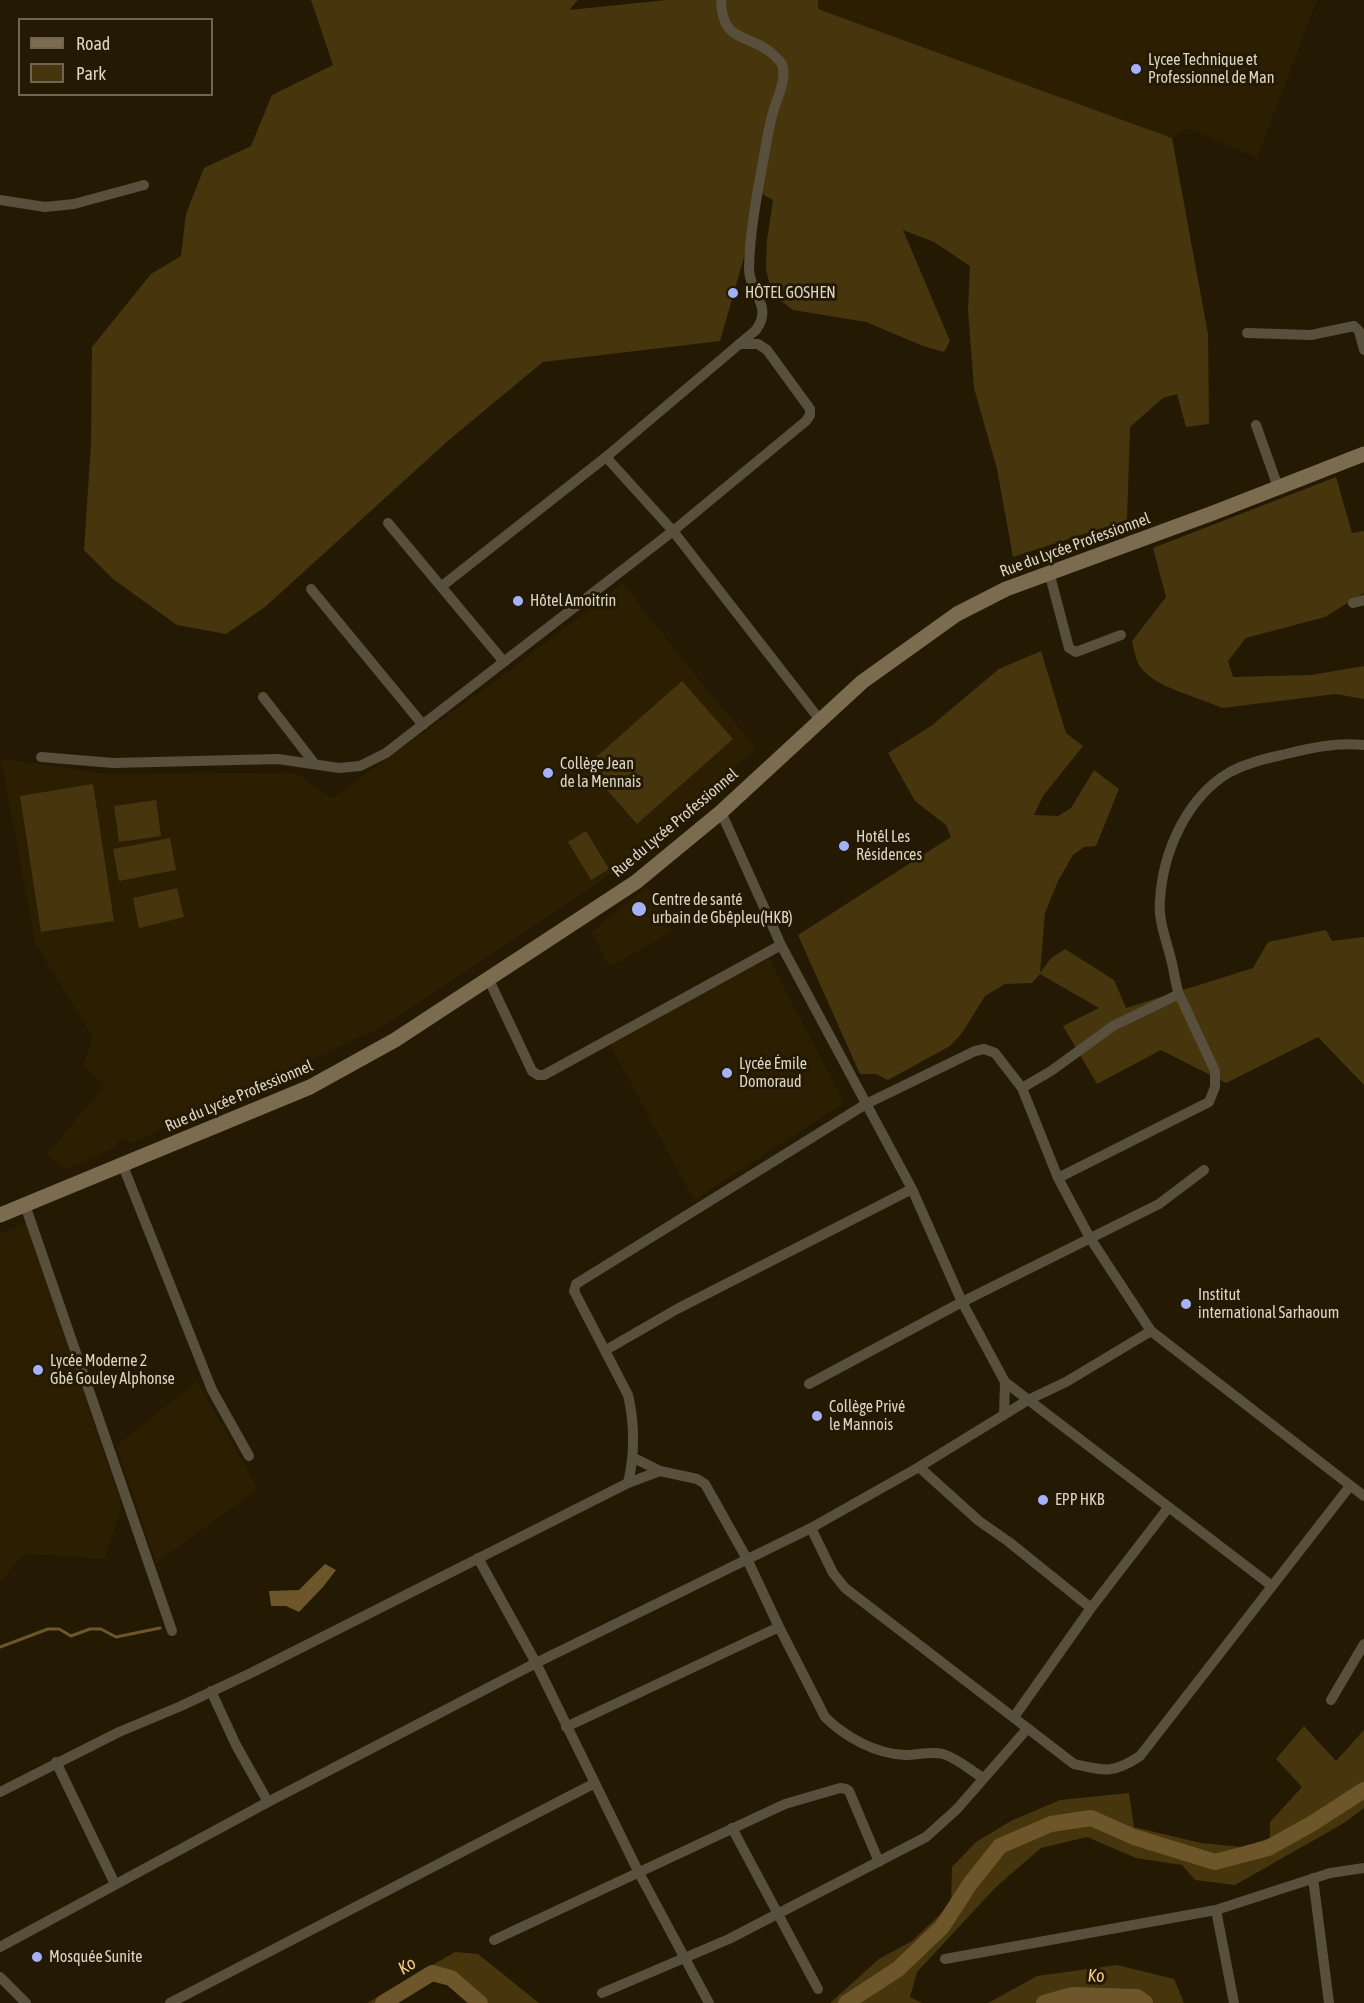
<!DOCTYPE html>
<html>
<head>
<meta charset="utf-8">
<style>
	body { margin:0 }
	#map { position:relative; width:1364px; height:2003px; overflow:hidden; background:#241a04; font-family:"Asap Condensed",sans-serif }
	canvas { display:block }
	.legend { position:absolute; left:18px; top:18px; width:195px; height:78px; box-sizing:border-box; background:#241a04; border:2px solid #6e6552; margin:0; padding:8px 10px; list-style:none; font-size:18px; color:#dcd5c7 }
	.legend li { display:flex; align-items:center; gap:12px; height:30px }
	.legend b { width:30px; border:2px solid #6e6552 }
</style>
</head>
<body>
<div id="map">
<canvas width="1364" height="2003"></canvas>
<ul class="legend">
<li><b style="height:8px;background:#7b6c4f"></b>Road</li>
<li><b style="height:16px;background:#47350e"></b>Park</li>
</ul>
</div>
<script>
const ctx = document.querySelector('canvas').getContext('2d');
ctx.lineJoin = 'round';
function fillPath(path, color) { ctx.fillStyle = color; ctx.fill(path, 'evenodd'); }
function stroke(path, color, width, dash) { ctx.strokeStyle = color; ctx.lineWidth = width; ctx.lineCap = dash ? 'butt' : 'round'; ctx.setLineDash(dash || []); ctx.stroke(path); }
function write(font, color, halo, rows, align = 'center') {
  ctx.font = font + ' "Asap Condensed",sans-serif'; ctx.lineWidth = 6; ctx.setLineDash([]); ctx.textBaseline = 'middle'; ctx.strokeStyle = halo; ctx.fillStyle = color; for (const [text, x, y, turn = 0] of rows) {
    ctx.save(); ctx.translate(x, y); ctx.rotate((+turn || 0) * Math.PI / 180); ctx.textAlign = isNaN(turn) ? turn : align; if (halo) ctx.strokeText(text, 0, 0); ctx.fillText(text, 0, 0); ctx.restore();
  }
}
fillPath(new Path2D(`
	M818 0H1317L1257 158 1189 128 1172 138 818 9Z
	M623 583 686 664 756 748 626 864 382 1027 132 1143 121 1138 113 1149 65 1169 47 1154 105 1085 83 1066 93 1038 35 942 1 759 111 774 294 772 332 798 509 671Z
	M647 887 671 932 609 967 591 932Z
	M769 958 844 1103 694 1200 609 1043Z
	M27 1223 122 1506 104 1559 24 1554 0 1582V1234Z
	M197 1381 258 1489 156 1563 116 1446Z`), '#2b1e01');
fillPath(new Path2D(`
	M311 0H578L569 10 667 0H818V9L1172 138 1208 334 1209 424 1186 427 1177 394 1163 398 1130 427 1127 520 1013 557 997 469 974 388 968 310 970 266 934 242 903 230 950 341 944 352 923 346 866 322 793 310 772 294 766 269 767 240 773 200 762 194 720 341 543 362 450 439 265 607 226 634 177 625 113 579 84 550 91 444 92 347 151 274 181 256 186 214 204 168 251 146 272 95 333 65Z
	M1336 477 1352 533 1364 531V593L1325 617 1246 638 1228 661 1233 677 1311 675 1364 666V699L1336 694 1222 708C1199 697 1156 688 1141 668 1136 662 1134 649 1132 641L1166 597 1153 548Z
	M1041 651 1066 733 1083 746 1043 796 1034 815 1058 816 1071 808 1094 770 1119 789 1096 846 1084 847 1073 855 1058 881 1045 913 1040 973 1051 958 1065 949 1114 980 1126 1008 1253 968 1268 942 1326 930 1332 941 1364 937V1085L1318 1037 1226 1083 1161 1050 1097 1084 1063 1026 1099 1008 1040 974 1032 983 1005 984 985 996 962 1033 950 1046 888 1080 876 1074H860L798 935 951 837 946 825 915 801 888 753 931 726 999 669Z
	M682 681 733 739 637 824 586 766Z
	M93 784 114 921 41 932 20 796Z
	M156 800 161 836 119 842 114 806Z
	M586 831 609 869 591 880 568 842Z
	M170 838 176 870 119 881 113 849Z
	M177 888 184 917 139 928 133 898Z
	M1304 1726 1336 1761 1364 1730V1808L1344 1823 1235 1885 1195 1880 1182 1865 1136 1858 1087 1837 1041 1848 996 1887 917 1972 910 1997 922 2003H830L879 1959 912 1941 951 1904 952 1867 976 1842 1011 1821 1060 1800 1129 1793 1134 1827 1201 1843 1241 1847 1270 1838V1822L1302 1787 1276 1759Z
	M455 1952 478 1954 539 2003H480L451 1978 432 1973 383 2003H367Z
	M1117 1965 1174 1979 1184 2003H988L1037 1976Z`), '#47350e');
fillPath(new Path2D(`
	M325 1564 336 1570 323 1587 299 1612 286 1606H271L269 1591 299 1590Z`), '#6c562a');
stroke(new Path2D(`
	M0 1647 48 1629H59L71 1636 90 1629H101L116 1637 160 1628`), '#6c562a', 3);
stroke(new Path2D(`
	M383 2003 432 1973 451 1978 480 2003
	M846 2003 898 1969 942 1927 970 1884 1000 1846 1051 1824 1091 1818 1134 1837 1215 1862 1268 1848 1313 1823 1364 1790
	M1044 2003 1072 1995 1137 1997 1145 2003`), '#6c562a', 16);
stroke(new Path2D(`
	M0 200 45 207 74 204 144 185
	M1247 333 1311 335 1354 326 1359 331 1364 350
	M1256 425 1278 487
	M606 457 673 531 820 720
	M388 523 504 662
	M1049 572 1069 648 1076 652 1121 635
	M442 586 606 457 756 330C774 305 748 292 749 267 750 233 756 200 762 167 766 148 768 128 774 109 778 96 787 78 782 64 781 62 777 59 776 57 751 32 722 46 721 0
	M311 589 423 725
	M1353 603 1364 600
	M263 697 314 763
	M41 757 113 763 278 759 339 768 360 766 386 753 673 531 806 421 810 415V409L767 350 758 344H739
	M721 812 781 945 912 1189 962 1302 1005 1382 1272 1586
	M489 980 532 1071 538 1075H544L781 945
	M1022 1088 1051 1071 1113 1026 1179 994C1175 983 1174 970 1171 959 1166 939 1158 920 1160 900 1163 851 1187 797 1230 772 1247 763 1264 759 1282 755 1310 748 1336 742 1364 745
	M120 1165 125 1171 212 1390 249 1456
	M1058 1178 1209 1102 1215 1087V1071L1179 994
	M25 1205 172 1631
	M606 1350 677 1309 912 1189
	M809 1384 962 1302 1159 1204 1204 1170
	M1004 1415 1005 1382
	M634 1458 660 1471
	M919 1467 979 1521 1009 1542 1091 1608 1168 1508
	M628 1483C635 1453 635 1425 628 1395L574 1291 576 1284 866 1104 975 1051 984 1049 995 1053 1022 1088 1058 1178 1090 1238 1151 1331 1364 1496
	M811 1528 833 1573 845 1588 1074 1764C1105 1771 1113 1774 1140 1756L1350 1486
	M478 1558 536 1663 638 1871 709 2003
	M211 1691 236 1745 268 1802
	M1331 1700 1364 1644
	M1014 1717 1091 1608
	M566 1727 779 1627
	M56 1762 115 1884
	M0 1792 119 1732 181 1706 251 1673 628 1483 660 1471 697 1479 705 1484 747 1559 779 1627 825 1717C845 1737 876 1754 905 1755 917 1755 931 1751 943 1754 957 1758 970 1770 983 1778
	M732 1828 818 1989
	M1313 1878 1329 2003
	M1216 1910 1234 2003
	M494 1940 785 1804 840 1788 846 1789 849 1791 879 1862
	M0 1947 268 1802 536 1663 811 1528 919 1467 1028 1400 1066 1382 1151 1331
	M945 1959 1216 1910 1330 1873 1364 1868
	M0 1977 26 2003
	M602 1993 729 1939 926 1837 957 1809 1027 1729
	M170 2003 595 1783`), '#584f3d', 10);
stroke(new Path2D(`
	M0 1215 310 1087 395 1040 636 882 721 812 862 682 957 614 1006 589 1213 513 1364 454`), '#7b6c4f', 15);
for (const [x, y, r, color] of [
	[1136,69,6,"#a6b1fc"],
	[733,293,6,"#a6b1fc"],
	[518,601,6,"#a6b1fc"],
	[548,773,6,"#a6b1fc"],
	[844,846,6,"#a6b1fc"],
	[639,909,8,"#a6b1fc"],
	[727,1073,6,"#a6b1fc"],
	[1186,1304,6,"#a6b1fc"],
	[38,1370,6,"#a6b1fc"],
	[817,1416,6,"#a6b1fc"],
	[1043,1500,6,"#a6b1fc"],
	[37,1957,6,"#a6b1fc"]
]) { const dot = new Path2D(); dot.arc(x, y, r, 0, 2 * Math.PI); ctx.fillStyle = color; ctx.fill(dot); stroke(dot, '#241a04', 2); }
write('16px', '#dcd5c7', '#241a04', [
	["Lycee Technique et",1148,60],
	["Professionnel de Man",1148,78],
	["HÔTEL GOSHEN",745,293],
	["Hôtel Amoitrin",530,601],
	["Collège Jean",560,764],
	["de la Mennais",560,782],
	["Hotêl Les",856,837],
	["Résidences",856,855],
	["Centre de santé",652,900],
	["urbain de Gbêpleu(HKB)",652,918],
	["Lycée Émile",739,1064],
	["Domoraud",739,1082],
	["Institut",1198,1295],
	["international Sarhaoum",1198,1313],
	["Lycée Moderne 2",50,1361],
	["Gbê Gouley Alphonse",50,1379],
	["Collège Privé",829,1407],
	["le Mannois",829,1425],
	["EPP HKB",1055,1500],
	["Mosquée Sunite",49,1957]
], 'left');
write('16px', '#dcd5c7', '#241a04', [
	["Rue du Lycée Professionnel",1075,545,-20],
	["Rue du Lycée Professionnel",675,823,-40],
	["Rue du Lycée Professionnel",239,1096,-23]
]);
write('italic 18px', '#f0cc85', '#241a04', [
	["Ko",407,1966,-31],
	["Ko",1096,1976,1]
]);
</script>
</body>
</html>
